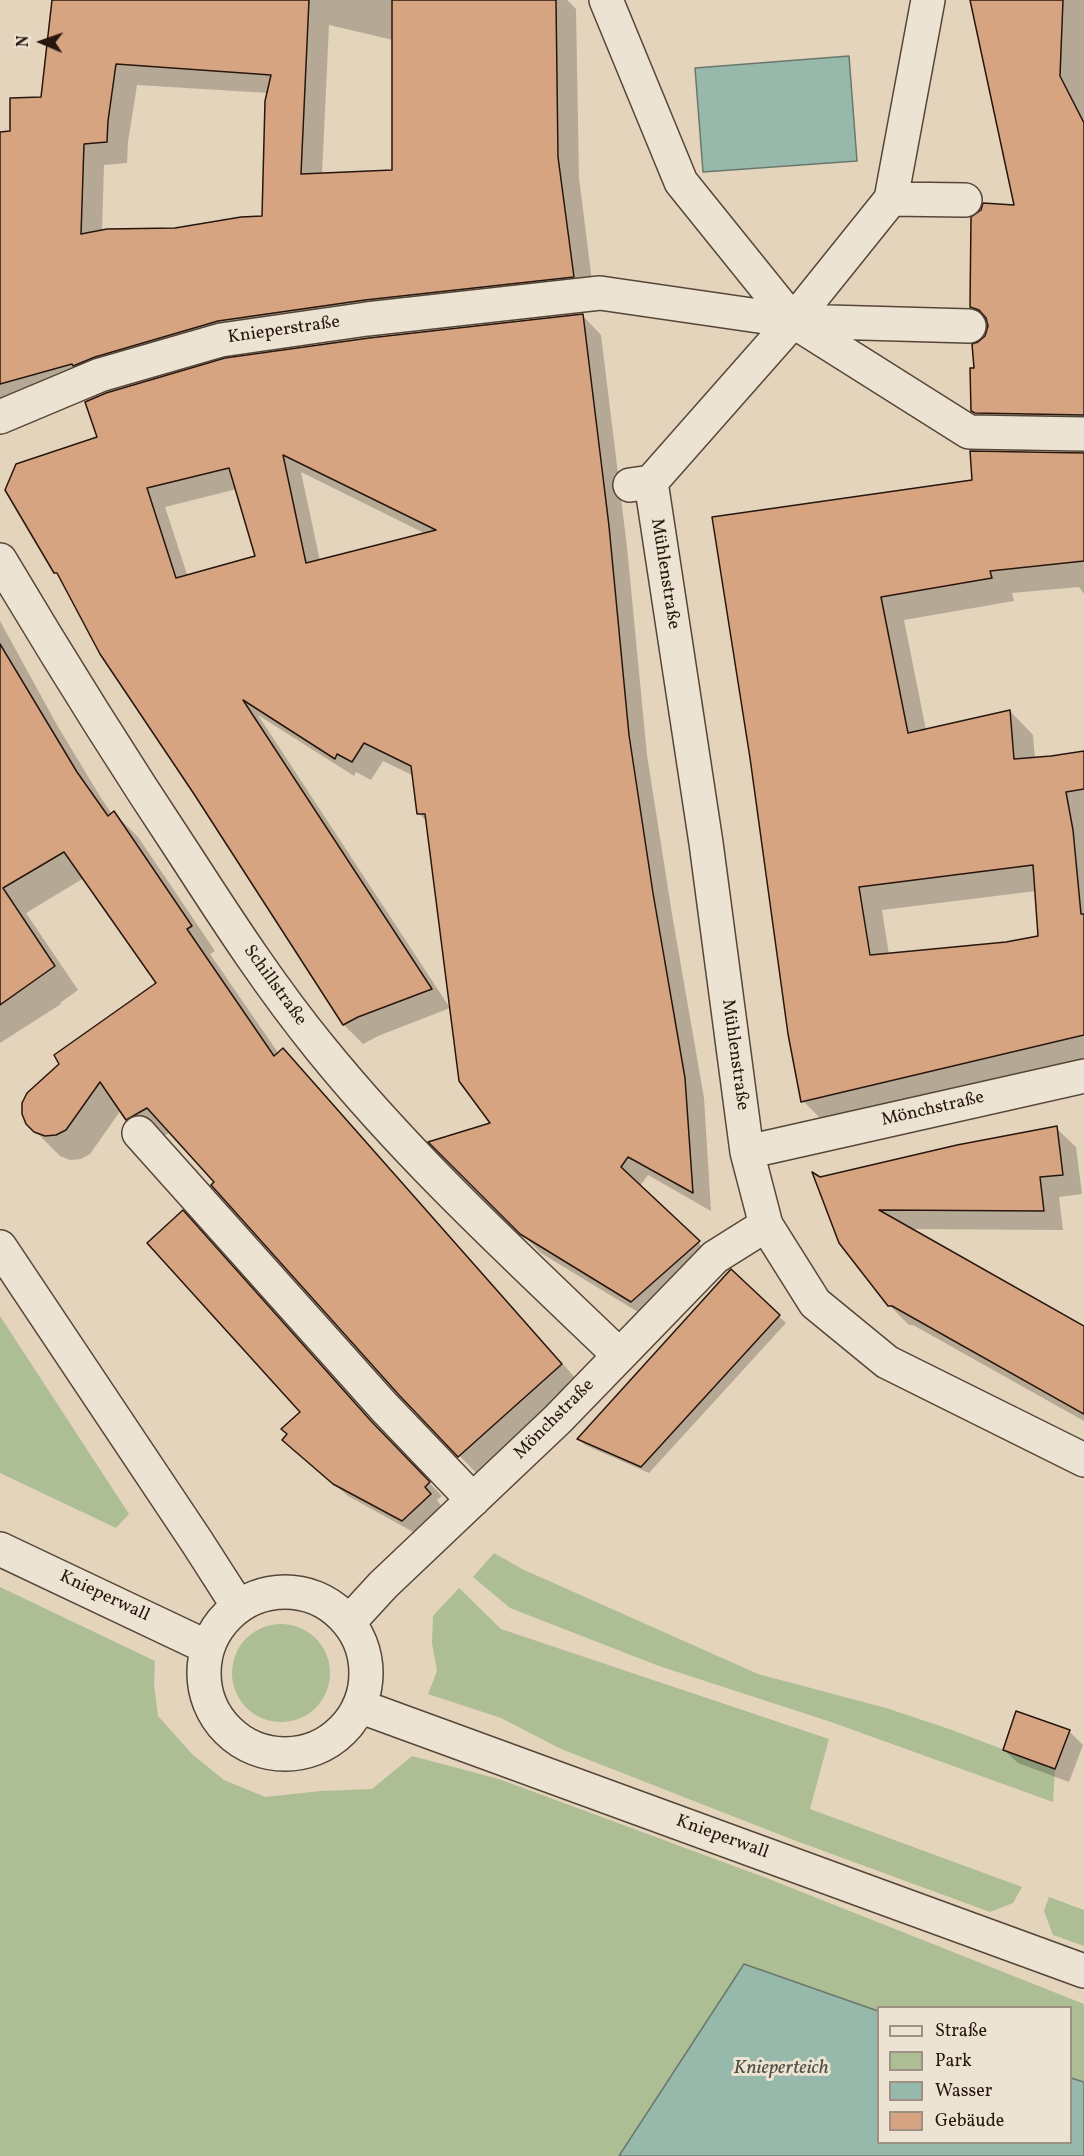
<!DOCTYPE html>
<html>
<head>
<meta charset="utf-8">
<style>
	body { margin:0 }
	#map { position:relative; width:1084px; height:2156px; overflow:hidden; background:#e3d4bb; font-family:Vollkorn,serif }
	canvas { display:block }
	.legend { position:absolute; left:877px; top:2006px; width:195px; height:138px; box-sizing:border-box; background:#ede3d3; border:2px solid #9e9184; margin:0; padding:8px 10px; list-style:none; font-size:18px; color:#27160e }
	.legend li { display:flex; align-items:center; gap:12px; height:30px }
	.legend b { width:30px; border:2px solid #9e9184 }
	.north { position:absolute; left:12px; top:12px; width:60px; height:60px; -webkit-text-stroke:4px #ede3d3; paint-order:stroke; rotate:272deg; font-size:16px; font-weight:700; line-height:24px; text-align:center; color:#27160e }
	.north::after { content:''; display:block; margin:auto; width:21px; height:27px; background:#27160e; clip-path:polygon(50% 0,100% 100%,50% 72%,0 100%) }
</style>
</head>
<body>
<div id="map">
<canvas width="1084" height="2156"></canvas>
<ul class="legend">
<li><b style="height:8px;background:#ede3d3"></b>Straße</li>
<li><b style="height:16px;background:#adbe95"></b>Park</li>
<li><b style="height:16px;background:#96b9ab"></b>Wasser</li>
<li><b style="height:16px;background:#d7a481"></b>Gebäude</li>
</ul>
<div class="north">N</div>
</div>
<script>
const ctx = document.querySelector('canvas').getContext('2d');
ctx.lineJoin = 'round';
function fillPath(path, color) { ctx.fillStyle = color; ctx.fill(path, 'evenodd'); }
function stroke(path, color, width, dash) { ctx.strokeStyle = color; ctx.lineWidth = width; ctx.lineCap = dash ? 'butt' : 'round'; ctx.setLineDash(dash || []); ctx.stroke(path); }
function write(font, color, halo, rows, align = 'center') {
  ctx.font = font + ' Vollkorn,serif'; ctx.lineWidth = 6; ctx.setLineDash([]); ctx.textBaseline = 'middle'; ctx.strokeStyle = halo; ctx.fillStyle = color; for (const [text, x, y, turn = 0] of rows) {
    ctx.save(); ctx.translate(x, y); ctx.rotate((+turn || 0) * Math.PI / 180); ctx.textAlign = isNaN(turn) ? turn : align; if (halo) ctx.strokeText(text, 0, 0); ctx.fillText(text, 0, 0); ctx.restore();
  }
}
fillPath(new Path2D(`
	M0 1316 129 1514 116 1528 0 1473Z
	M494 1553 522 1569 758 1674 886 1708 952 1730 1055 1769 1053 1802 831 1722 659 1666 510 1608 473 1577Z
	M0 1587 155 1661 154 1684 158 1716 192 1754 224 1780 265 1797 321 1791 372 1789 412 1756 499 1779 769 1879 1084 2004V2082L1071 2078 1070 2008H878V2011L744 1964 619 2156H0Z
	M459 1588 501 1629 829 1739 810 1809 1022 1887 1013 1903 990 1912 791 1839 561 1749 501 1718 428 1694 437 1671 432 1643 433 1616Z
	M232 1673a49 49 0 1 1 98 0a49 49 0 1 1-98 0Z
	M1049 1897 1084 1910V1946L1053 1935 1044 1911Z`), '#adbe95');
const water = new Path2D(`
	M849 56 857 161 703 172 695 68Z
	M744 1964 878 2011V2142H1070L1071 2078 1084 2082V2156H619Z`);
fillPath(water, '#96b9ab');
stroke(water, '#6a786c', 1.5);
fillPath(new Path2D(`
	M53 0H567L576 9 579 178 594 297 240 342 0 410V152L42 99ZM329 25 393 40V172L322 175ZM137 85 268 93 263 218 176 229 102 231 104 165 127 163 128 142Z
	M970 0H1084V438L996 434 972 410 989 324 972 307 1016 206Z
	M582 315 601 335 627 547 647 755 672 914 704 1098 711 1211 648 1175 639 1187 718 1261 651 1320 541 1253 431 1142 492 1124 427 822 419 813 414 776 383 761 371 780 356 772 354 776 258 715 450 1008 378 1036 363 1044 344 1025 195 793 61 578 56 573 7 490ZM301 472 426 534 320 561ZM237 489 257 557 188 577 165 507Z
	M1084 454V594L1079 587 1012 593 1014 601 904 620 926 730 1010 711 1033 735 1035 759 1084 753V1064L826 1124 803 1101 714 518 974 482ZM1036 891 1040 937 1006 944 889 955 882 910Z
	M0 621 57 725 101 798 112 814 114 813 138 837 215 951 210 954 279 1054 282 1050 306 1074 585 1389 483 1480 400 1394 171 1132 151 1143 127 1119 121 1110 90 1154 81 1159 70 1160 60 1156 27 1123 158 984 84 878 26 913 78 990 60 1003 61 1004 0 1043Z
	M1056 1128 1076 1147 1082 1194 1059 1197 1063 1230 910 1229 1084 1327V1421L913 1325H909L889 1305 820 1178Z
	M731 1271 786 1323 649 1473 585 1445 579 1439Z
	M384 1436 442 1496 437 1500 442 1507 415 1533 348 1496 296 1452Z
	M1069 1731 1083 1745 1069 1782 1018 1763 1004 1750Z`), '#0003');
const building = new Path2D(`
	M52 0H309L301 174 392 170V0H556L558 157 574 277 365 300 218 321 95 357 73 366 72 364 0 384V132L10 131V98L41 97ZM116 64 271 75 265 101 262 216 241 217 175 228 107 229 81 234 84 144 107 142 108 121Z
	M970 0H1063L1060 76 1084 123V415L975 413 971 411 970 368H974L972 344 978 342 985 336 988 326 986 318 979 310 970 307 971 217 981 210 983 203 1014 205Z
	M583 314 609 526 629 735 653 893 685 1078 693 1193 628 1157 621 1167 700 1241 631 1302 520 1234 428 1142 490 1123 459 1081 425 814H417L411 766 364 743 352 762 337 754 335 759 243 700 432 989 358 1017 343 1025 194 794 100 654 57 573H54L5 490 16 464 97 437 85 402 106 393 225 358 369 338ZM283 455 436 530 306 563ZM229 468 255 556 176 578 147 488Z
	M970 451 1084 453V561L990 571 992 578 881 597 908 733 1010 710 1014 759 1051 756 1084 751V789L1066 792 1073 830 1081 914H1084V1035L801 1102 788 1034 750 758 712 517 972 480ZM1033 865 1038 936 1006 942 870 955 859 887Z
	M0 644 77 772 108 816 114 811 192 926 187 929 274 1056 283 1048 562 1364 458 1457 399 1395 211 1185 214 1182 147 1108 126 1120 100 1082 66 1130 56 1135 45 1136 34 1132 26 1124 22 1114V1103L27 1093 59 1064 54 1055 156 983 64 852 3 888 55 966 0 1005Z
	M1057 1126 1063 1175 1040 1177 1044 1211 879 1210 1084 1326V1414L892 1306H888L839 1243 812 1172 820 1177 957 1145Z
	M183 1210 371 1421 430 1482 425 1487 431 1494 402 1521 333 1484 282 1440 287 1434 281 1429 300 1412 147 1243Z
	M731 1269 780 1315 641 1467 577 1439Z
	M1016 1711 1070 1730 1055 1769 1003 1750Z`);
fillPath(building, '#d7a481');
stroke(building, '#27160e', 1.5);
const minor = new Path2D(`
	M606 0 681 182 793 321 969 326
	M891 199 965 200
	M0 417 100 375 221 340 367 319 600 293 793 321 969 432 1084 434
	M651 482 706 843 747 1152 766 1225 815 1303 887 1362 1084 1460
	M630 485 651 482 793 321 891 199 928 0
	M0 560C60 661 122 760 187 858 229 923 272 989 321 1049 411 1160 517 1257 619 1355
	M139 1133 385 1408 473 1500
	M747 1152 1084 1076
	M0 1247 197 1542 238 1606
	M0 1549 207 1647
	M204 1673a81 81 0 1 1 162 0a81 81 0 1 1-162 0Z
	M349 1622 383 1585 558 1419 715 1257 766 1225
	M359 1706 1084 1971`);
stroke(minor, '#564639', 36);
stroke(minor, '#ede3d3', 33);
write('18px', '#27160e', '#ede3d3', [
	["Knieperstraße",284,331,-8],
	["Mühlenstraße",664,574,81],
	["Schillstraße",274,986,54],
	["Mühlenstraße",734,1055,82],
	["Mönchstraße",933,1110,-13],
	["Mönchstraße",555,1420,-45],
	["Knieperwall",104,1597,25],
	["Knieperwall",722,1838,20]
]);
write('italic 20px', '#4e4f45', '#ede3d3', [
	["Knieperteich",781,2069]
]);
</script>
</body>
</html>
